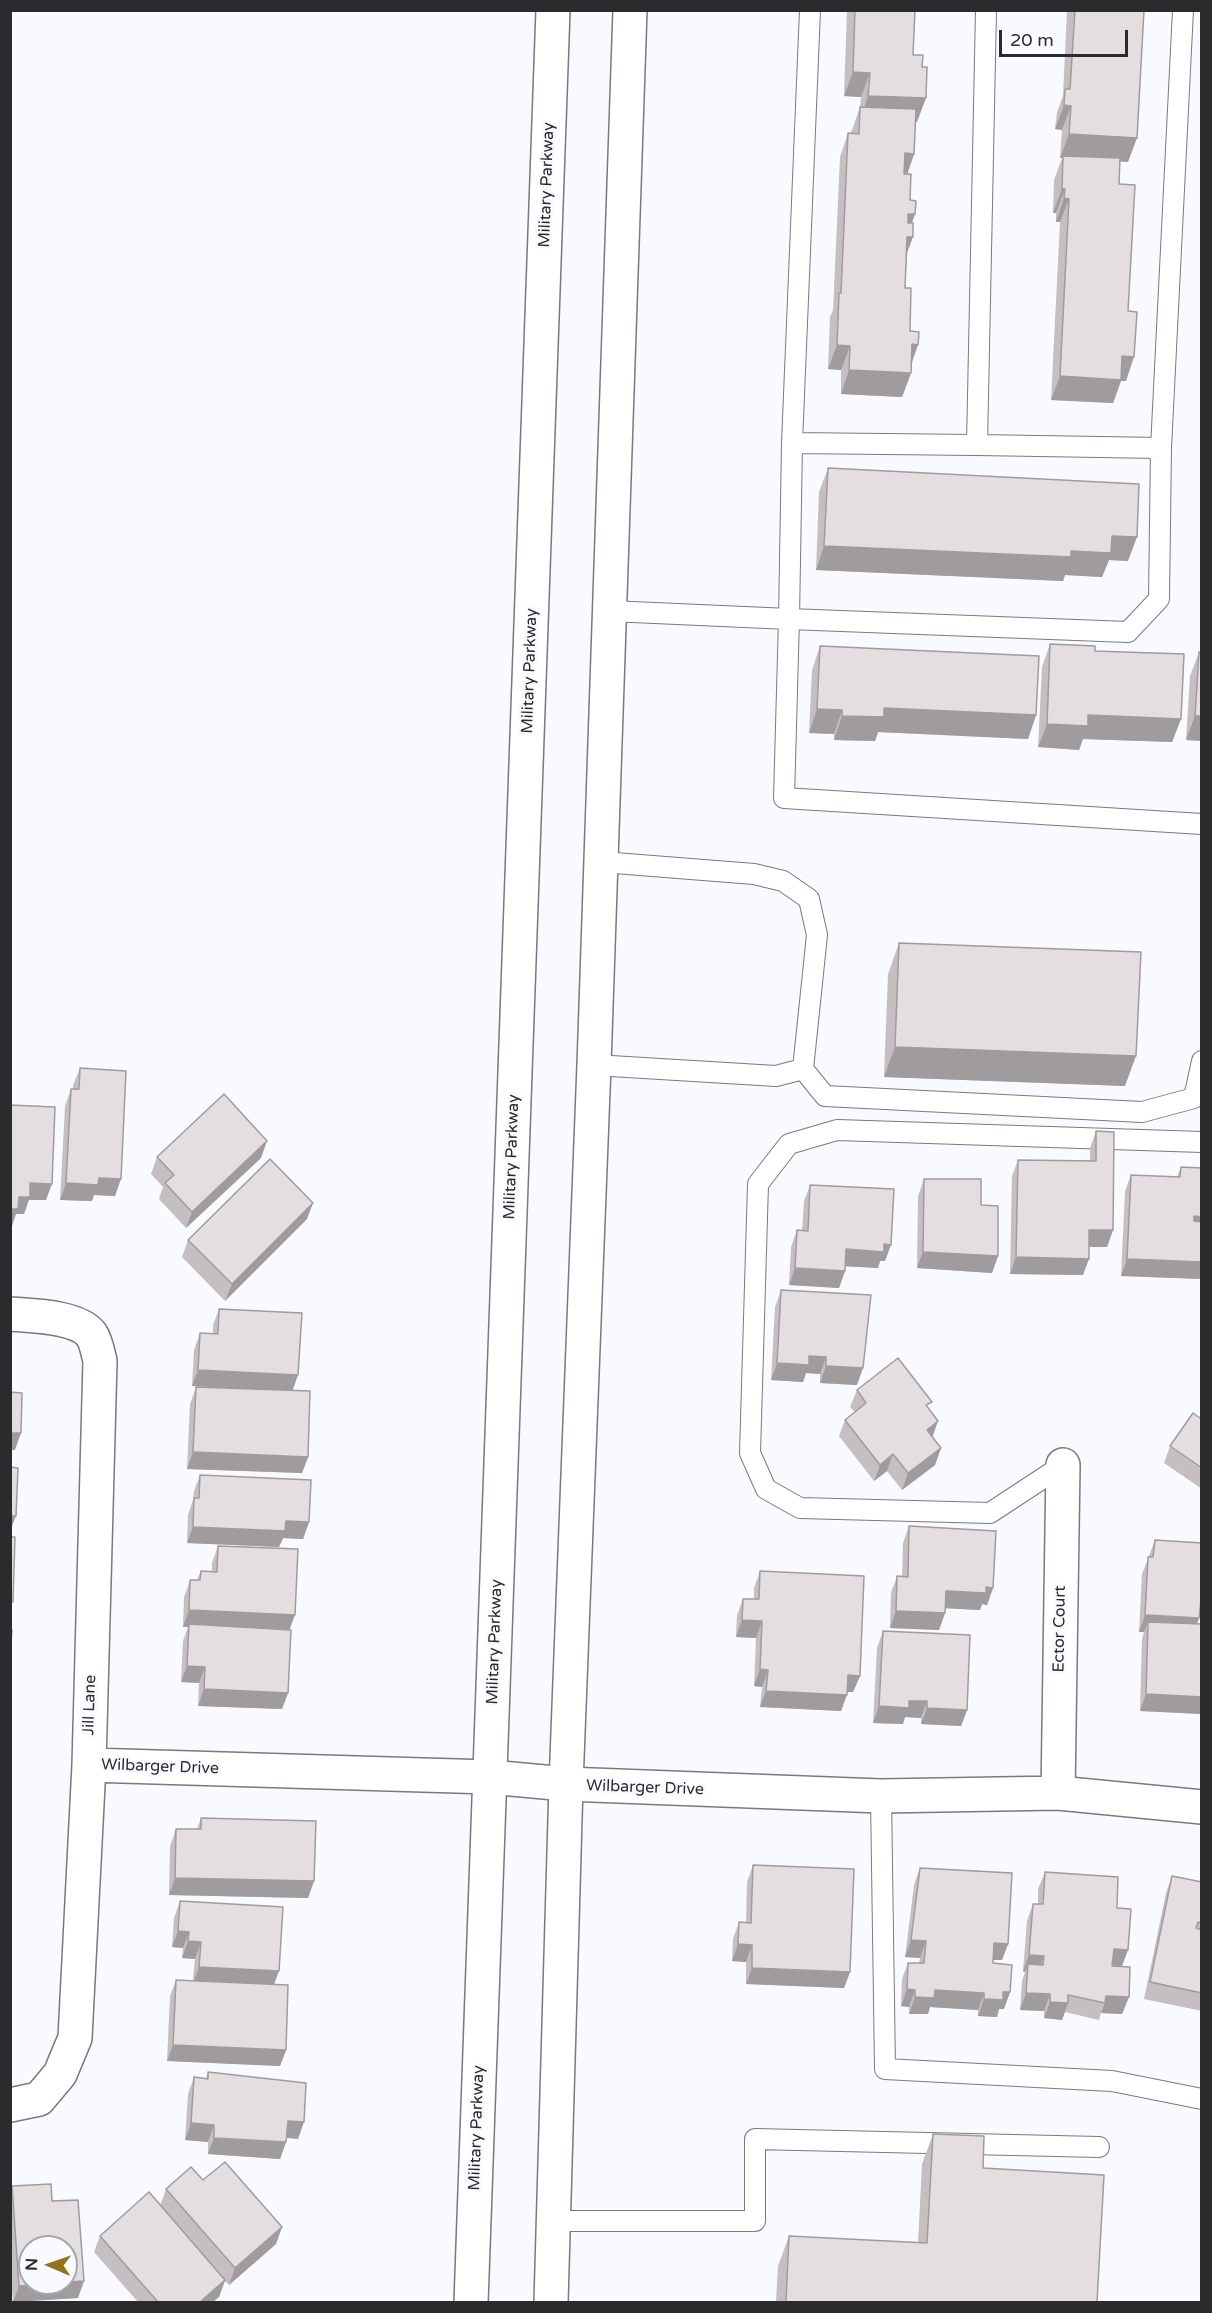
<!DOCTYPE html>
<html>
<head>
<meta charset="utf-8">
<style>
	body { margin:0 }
	#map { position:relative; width:1212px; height:2313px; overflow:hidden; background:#f8faff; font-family:"Varela Round",sans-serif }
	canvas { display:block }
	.frame { position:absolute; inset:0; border:12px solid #2a2b2d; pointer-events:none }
	.north { position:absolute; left:18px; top:2235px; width:60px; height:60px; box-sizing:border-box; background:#f8faff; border:2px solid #a6a7ab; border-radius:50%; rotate:272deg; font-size:16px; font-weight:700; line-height:24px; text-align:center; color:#2a2b2d }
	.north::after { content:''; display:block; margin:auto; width:21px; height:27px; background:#957119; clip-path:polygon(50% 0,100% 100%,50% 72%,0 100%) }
	.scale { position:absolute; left:999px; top:30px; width:129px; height:27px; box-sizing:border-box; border:3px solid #2a2b2d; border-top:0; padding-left:8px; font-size:18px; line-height:21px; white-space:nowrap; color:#2a2b2d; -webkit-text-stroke:4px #f8faff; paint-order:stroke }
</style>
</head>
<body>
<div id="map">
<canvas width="1212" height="2313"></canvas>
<div class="frame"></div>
<div class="north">N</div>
<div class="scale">20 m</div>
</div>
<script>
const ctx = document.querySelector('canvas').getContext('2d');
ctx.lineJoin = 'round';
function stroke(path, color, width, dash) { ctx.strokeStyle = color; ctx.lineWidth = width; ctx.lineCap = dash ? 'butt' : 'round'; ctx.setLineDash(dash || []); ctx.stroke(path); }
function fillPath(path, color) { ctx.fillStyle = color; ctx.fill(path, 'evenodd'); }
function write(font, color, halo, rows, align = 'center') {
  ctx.font = font + ' "Varela Round",sans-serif'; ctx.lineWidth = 6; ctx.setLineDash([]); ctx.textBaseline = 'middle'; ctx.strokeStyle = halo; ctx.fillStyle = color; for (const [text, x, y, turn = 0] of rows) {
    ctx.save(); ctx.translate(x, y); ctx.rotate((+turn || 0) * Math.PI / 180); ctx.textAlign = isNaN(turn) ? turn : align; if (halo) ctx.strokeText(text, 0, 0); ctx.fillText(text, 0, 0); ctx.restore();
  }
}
const lane = new Path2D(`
	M986 10 977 445 1161 448 1183 10
	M792 443 977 445
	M1161 448 1159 599 1128 632 789 619 784 798 1202 824
	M610 611 789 619 792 443 810 10
	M594 1065 776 1076 803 1069 817 935 809 899 783 881 754 874 602 862
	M803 1069 825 1096 1142 1112 1194 1098 1202 1061
	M1063 1465 990 1513 800 1508 766 1489 750 1453 758 1184 789 1144 837 1130 1202 1142
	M881 1796 885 2069 1112 2081 1202 2099
	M553 2221H755V2139L1099 2147`);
const street = new Path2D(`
	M10 1314C32 1316 76 1316 91 1334 96 1341 98 1353 100 1361L89 1765 75 2038 60 2074 39 2099 10 2105
	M89 1765 490 1777 566 1784 881 1796 1058 1793 1202 1807
	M1058 1793 1063 1465`);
const secondary = new Path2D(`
	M471 2302 553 10
	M551 2302 566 1784 594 1065 630 10`);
stroke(lane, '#777a7f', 22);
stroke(street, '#777a7f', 36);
stroke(secondary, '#777a7f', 36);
stroke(lane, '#fff', 20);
stroke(street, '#fff', 33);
stroke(secondary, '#fff', 33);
fillPath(new Path2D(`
	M847 10H915L913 55 917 122H915L914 154 907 174 910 200 915 214 912 223 907 254 905 288 910 331 911 364V373L902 397 841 394V370L828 369 830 317 833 310 840 157 848 133H851L860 107 861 97 844 96Z
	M1067 10H1144L1128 162 1120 161 1119 184 1128 311 1126 381H1121L1113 403 1051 400 1060 222H1056V213H1053L1054 180 1062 158H1060L1062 130 1055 129 1057 112 1063 96Z
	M828 468 1128 561 1109 560 1102 577 1065 575 1063 581 816 570 819 492Z
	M1050 644 1095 651 1181 719 1172 742 1083 739 1079 750 1038 747 1042 667Z
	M820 646 1036 715 1028 739 878 732 875 741 834 740V734L809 733 812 670Z
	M1199 652H1202V741L1186 740 1190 676Z
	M899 943 1125 1086 884 1077 888 974Z
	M80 1068 115 1196 94 1195 92 1201 60 1200 65 1106 71 1089H73V1085Z
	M1096 1131 1113 1230 1107 1247H1089L1083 1275 1010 1274 1012 1176 1018 1160 1090 1161V1148Z
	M157 1157 261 1158 186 1228 159 1199 163 1187 151 1174Z
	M1181 1167 1202 1168V1279L1121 1276 1125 1191 1131 1175 1177 1177Z
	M924 1179 981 1205 998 1256 992 1273 917 1268 918 1196Z
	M810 1185 885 1261H880L878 1268 845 1266V1271L839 1288 789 1285 791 1247 797 1230 802 1231 804 1201Z
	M307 1219 225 1301 182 1257 188 1240Z
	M781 1290 857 1385 820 1383V1374L806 1373 803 1382 771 1380 775 1307Z
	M219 1309 292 1391 308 1457 302 1473 187 1469 190 1404 196 1387 232 1388 192 1386 194 1350 200 1333 213 1334V1325Z
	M857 1390 929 1409 932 1437 941 1448 935 1465 902 1490 887 1471 874 1481 839 1436 845 1420 855 1412 850 1407Z
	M1202 1415V1489L1164 1463 1170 1446Z
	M200 1475 309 1522 303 1539 283 1538 279 1547 187 1543 188 1515 193 1500 194 1491Z
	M909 1526 993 1588 987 1605 982 1604 980 1610 945 1608V1613L939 1630 890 1628 891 1593 897 1576 902 1577 903 1543Z
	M1155 1540 1202 1617H1199L1197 1624H1202V1714L1140 1711 1142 1639 1144 1632H1139L1142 1574Z
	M218 1546 290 1630 288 1693 282 1709 198 1706 199 1683 181 1682 183 1641 188 1627H183L184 1597 190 1580H197L201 1571 212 1572V1563Z
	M760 1571 860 1676 853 1692H847L841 1711 760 1707 762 1687 754 1686 756 1638 736 1637 737 1615 743 1599H754V1588Z
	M883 1631 967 1710 961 1726 921 1724V1718L905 1717 903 1724 873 1723 877 1648Z
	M201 1818 314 1881 308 1898 169 1895 170 1846 176 1829H197Z
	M753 1865 850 1972 844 1988 746 1984V1962L732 1961 733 1939 739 1922H746L747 1882Z
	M920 1868 1008 1944 1002 1960H993V1963L1010 1992 1004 2009H999L997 2017 978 2016V2010L930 2007 928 2014H909V2007L901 2006 902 1979 908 1963H919L920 1958 905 1957 914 1885Z
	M1045 1872 1117 1908 1122 1966H1112L1129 1997 1122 2014 1101 2013 1099 2020 1065 2012 1062 2020 1044 2018V2011L1020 2010 1022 1981 1025 1972 1023 1971 1027 1921 1033 1904H1038V1889Z
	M1172 1876 1202 1882V2011L1144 1999 1166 1893Z
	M180 1901 274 1984 286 2050 280 2066 167 2061 170 1996 176 1980H193L195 1959 182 1958 183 1948 172 1947 174 1918Z
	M208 2072 298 2139 287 2138 286 2142 280 2159 208 2154V2142L185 2140 188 2094 194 2077 206 2078Z
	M933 2134 983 2168 1097 2302H776L778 2266 789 2236 918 2243 922 2164Z
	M203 2180 282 2227 276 2244 229 2285 225 2281 219 2297 213 2302H138L94 2252 100 2236 160 2206 166 2189Z
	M12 2186 52 2201 78 2298 13 2302 10 2269V2190Z`), '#c5bfc1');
fillPath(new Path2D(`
	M853 72 870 73 861 97 844 96Z
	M868 96 926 98 917 122 860 120Z
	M1064 105 1071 106 1062 130 1055 129Z
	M1069 134 1137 138 1128 162 1063 158V156L1062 158H1060Z
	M905 153 914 154 906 178 896 177Z
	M1062 189H1065L1056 213H1053Z
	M1064 198 1069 199 1060 222H1056Z
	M908 214H915L906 238Z
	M907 237H913L904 261Z
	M912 344 918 345 910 368Z
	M837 345 850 346 841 370 828 369Z
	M1122 356 1134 357 1126 381H1121L1113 403 1051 400 1060 376Z
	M849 370 911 373 902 397 841 394Z
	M1112 536 1137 537 1128 561 1109 560 1102 577 1065 575 1063 581 816 570 824 546 1071 551Z
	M884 708 1036 715 1028 739 878 732 875 741 834 740 842 716Z
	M817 709 842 710 834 734 809 733Z
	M1088 715 1181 719 1172 742 1083 739 1079 750 1038 747 1047 724Z
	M1195 716H1202V741L1186 740Z
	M895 1047 1136 1056 1125 1086 884 1077Z
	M267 1141 261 1158 186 1228 192 1212Z
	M99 1178 121 1179 115 1196 94 1195 92 1201 60 1200 66 1183Z
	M30 1183 52 1184 46 1200H29L24 1214H16L12 1226H10V1209Z
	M313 1203 307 1219 225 1301 232 1284Z
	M1194 1216 1202 1217V1233H1188Z
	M1089 1230H1113L1107 1247H1083Z
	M884 1244 891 1245 885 1261H880L878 1268 840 1266 846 1249Z
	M923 1252 998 1256 992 1273 917 1268Z
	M1016 1257 1089 1259 1083 1275 1010 1274Z
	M1127 1259 1202 1262V1279L1121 1276Z
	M795 1268 845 1271 839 1288 789 1285Z
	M809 1356 826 1357 820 1374 806 1373 803 1382 771 1380 777 1363Z
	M826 1366 863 1368 857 1385 820 1383Z
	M198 1370 298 1375 292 1392 192 1386Z
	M938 1421 932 1438 927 1430Z
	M10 1433H21L15 1450H10Z
	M941 1448 935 1465 902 1490 908 1473Z
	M193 1452 308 1457 302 1473 187 1469Z
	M893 1454 887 1471 874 1481 880 1465Z
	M10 1516H16L10 1531Z
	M286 1521 309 1522 303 1539 283 1538 279 1547 187 1543 193 1527Z
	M986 1587 993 1588 987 1605 982 1604 980 1610 940 1608 946 1591Z
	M1201 1600H1202V1617L1195 1616Z
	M189 1610 295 1615 289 1631 189 1624 188 1627H183Z
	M896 1611 945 1613 939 1630 890 1628Z
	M1145 1615 1199 1618 1193 1634 1148 1622 1144 1632H1139Z
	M742 1620 762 1621 756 1638 736 1637Z
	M187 1666 205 1667 199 1683 181 1682Z
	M760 1669 768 1670 762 1687 754 1686Z
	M848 1675 860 1676 853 1692H842Z
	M204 1689 288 1693 282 1709 198 1706Z
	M766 1691 847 1695 841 1711 760 1707Z
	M1146 1694 1202 1697V1714L1140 1711Z
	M909 1701H927L921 1718 905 1717 903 1724 873 1723 879 1706Z
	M927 1708 967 1710 961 1726 921 1724Z
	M175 1878 314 1881 308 1898 169 1895Z
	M178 1931 189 1932 183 1948 172 1947Z
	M911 1940 926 1941 920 1958 905 1957Z
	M188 1941 201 1942 195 1959 182 1958Z
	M994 1943 1008 1944 1002 1960H988Z
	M738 1944 752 1945 746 1962 732 1961Z
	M1114 1949 1128 1950 1122 1966 1108 1965Z
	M1029 1955 1044 1956 1038 1973 1028 1964 1025 1972 1023 1971Z
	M199 1967 279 1971 273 1987 193 1983Z
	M752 1968 850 1972 844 1988 746 1984Z
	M907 1989 915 1990 909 2007 901 2006Z
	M935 1990 984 1993 978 2010 930 2007 928 2014H909L915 1997Z
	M1003 1992H1010L1004 2009H999L997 2017 978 2016 984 1999Z
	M1026 1993 1050 1994 1044 2011 1020 2010Z
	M1106 1996 1129 1997 1122 2014 1101 2013 1105 2003Z
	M1050 2002 1068 2003 1062 2020 1044 2018Z
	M173 2045 286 2050 280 2066 167 2061Z
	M288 2121 304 2122 298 2139 282 2137Z
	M191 2123 214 2125 208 2142 185 2140Z
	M214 2138 286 2142 280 2159 208 2154Z
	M282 2227 276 2244 229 2285 235 2268Z
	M225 2280 219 2297 213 2302H200Z
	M84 2281 78 2298 13 2302 19 2286Z`), '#a09b9d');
const building = new Path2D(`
	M855 10H915L913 55H923L922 67H927L926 98 868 96 870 73 853 72Z
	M1075 10H1144L1137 138 1069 134 1071 106 1064 105 1065 89H1070Z
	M860 107 916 109 914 154 905 153 904 174H911L910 200 916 201 915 214H908V223H913V237H907L905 288H911L910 331 919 332 918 345 912 344 911 373 849 370 850 346 837 345 839 293H841L848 133 859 134Z
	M1063 156 1120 158 1119 184 1135 185 1128 311 1137 312 1134 357 1122 356 1121 380 1060 376 1069 199 1064 198 1065 189H1062Z
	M828 468 1139 484 1137 537 1112 536 1111 553 1071 551V557L824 546Z
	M1050 644 1095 646V651L1184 654 1181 719 1088 715V726L1047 724Z
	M820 646 1039 656 1036 715 884 708V717L842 716V710L817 709Z
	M1199 652H1202V716H1195Z
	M899 943 1141 952 1136 1056 895 1047Z
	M80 1068 126 1071 121 1179 99 1178 98 1185 66 1183 71 1089H79Z
	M224 1094 267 1141 192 1212 165 1183 174 1175 157 1157Z
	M10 1105 55 1107 52 1184 30 1183V1197H19L18 1209H10Z
	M1096 1131 1114 1132 1113 1230H1089V1259L1016 1257 1018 1160 1096 1161Z
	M270 1159 313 1203 232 1284 188 1240Z
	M1181 1167 1202 1168V1217L1194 1216V1221L1202 1222V1262L1127 1259 1131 1175 1180 1177Z
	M924 1179H981V1205L998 1206V1256L923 1252Z
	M810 1185 894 1189 891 1245 884 1244V1252L846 1249 845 1271 795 1268 797 1230 808 1231Z
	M781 1290 871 1295 863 1368 826 1366V1357L809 1356V1365L777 1363Z
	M219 1309 302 1313 298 1375 198 1370 200 1333 218 1334Z
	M898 1358 932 1402 926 1405 938 1421 927 1430 941 1448 908 1473 893 1454 880 1465 845 1420 866 1403 857 1390Z
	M196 1387 310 1391 308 1457 193 1452Z
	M10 1392 22 1393 21 1433H10Z
	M1193 1413 1200 1418 1202 1415V1468L1170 1446Z
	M10 1467 18 1468 16 1516H10Z
	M200 1475 311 1480 309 1522 286 1521 285 1531 193 1527 194 1498H199Z
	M909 1526 996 1531 993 1588 986 1587V1593L946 1591 945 1613 896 1611 897 1576 908 1577Z
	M10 1537H15L13 1602H10Z
	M1155 1540 1202 1543V1600H1201L1199 1618 1145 1615 1148 1557H1153Z
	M218 1546 298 1549 295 1615 189 1610 190 1580H200L201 1571 217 1572Z
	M760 1571 864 1576 860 1676 848 1675 847 1695 766 1691 768 1670 760 1669 762 1621 742 1620 743 1599H759Z
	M1148 1622 1202 1624V1697L1146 1694Z
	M189 1624 291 1630 288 1693 204 1689 205 1667 187 1666Z
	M10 1630H12L10 1654Z
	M883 1631 970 1635 967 1710 927 1708V1701H909V1708L879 1706Z
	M201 1818 316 1821 314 1881 175 1878 176 1829H201Z
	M753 1865 854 1869 850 1972 752 1968V1945L738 1944 739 1922 751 1923Z
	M920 1868 1012 1873 1008 1944 994 1943 993 1963 1012 1965 1010 1992H1003V2000L984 1999V1993L935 1990 934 1998 915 1997V1990L907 1989 908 1963H924L926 1941 911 1940Z
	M1045 1872 1118 1877 1117 1908 1131 1909 1128 1950 1114 1949 1112 1966 1130 1967 1129 1997 1106 1996 1105 2003 1068 1995V2003L1050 2002V1994L1026 1993 1028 1964 1043 1965 1044 1956 1029 1955 1033 1904H1043Z
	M1172 1876 1202 1882V1923L1198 1922 1196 1928 1202 1930V1993L1150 1982Z
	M180 1901 283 1907 279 1971 199 1967 201 1942 188 1941 189 1932 178 1931Z
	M176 1980 288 1985 286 2050 173 2045Z
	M208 2072 306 2083 304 2122 288 2121 286 2142 214 2138V2125L191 2123 194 2077 208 2079Z
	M933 2134 984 2136 983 2168 1104 2175 1097 2302H786L789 2236 927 2243Z
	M225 2162 282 2227 235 2268 166 2189 191 2167 203 2180Z
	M51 2184 52 2201 78 2200 84 2281 66 2282V2247H30V2283H58L19 2286 12 2186Z
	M149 2192 225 2280 200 2302H158L100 2236Z`);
fillPath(building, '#e5dee0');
stroke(building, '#a09b9d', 1.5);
write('16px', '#2a2b2d', '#f8faff', [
	["Military Parkway",547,185,-88],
	["Military Parkway",530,671,-88],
	["Military Parkway",512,1157,-88],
	["Ector Court",1060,1629,-89],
	["Military Parkway",495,1642,-88],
	["Jill Lane",90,1705,-88],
	["Wilbarger Drive",160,1767,2],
	["Wilbarger Drive",645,1788,2],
	["Military Parkway",477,2128,-88]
]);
</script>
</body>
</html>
